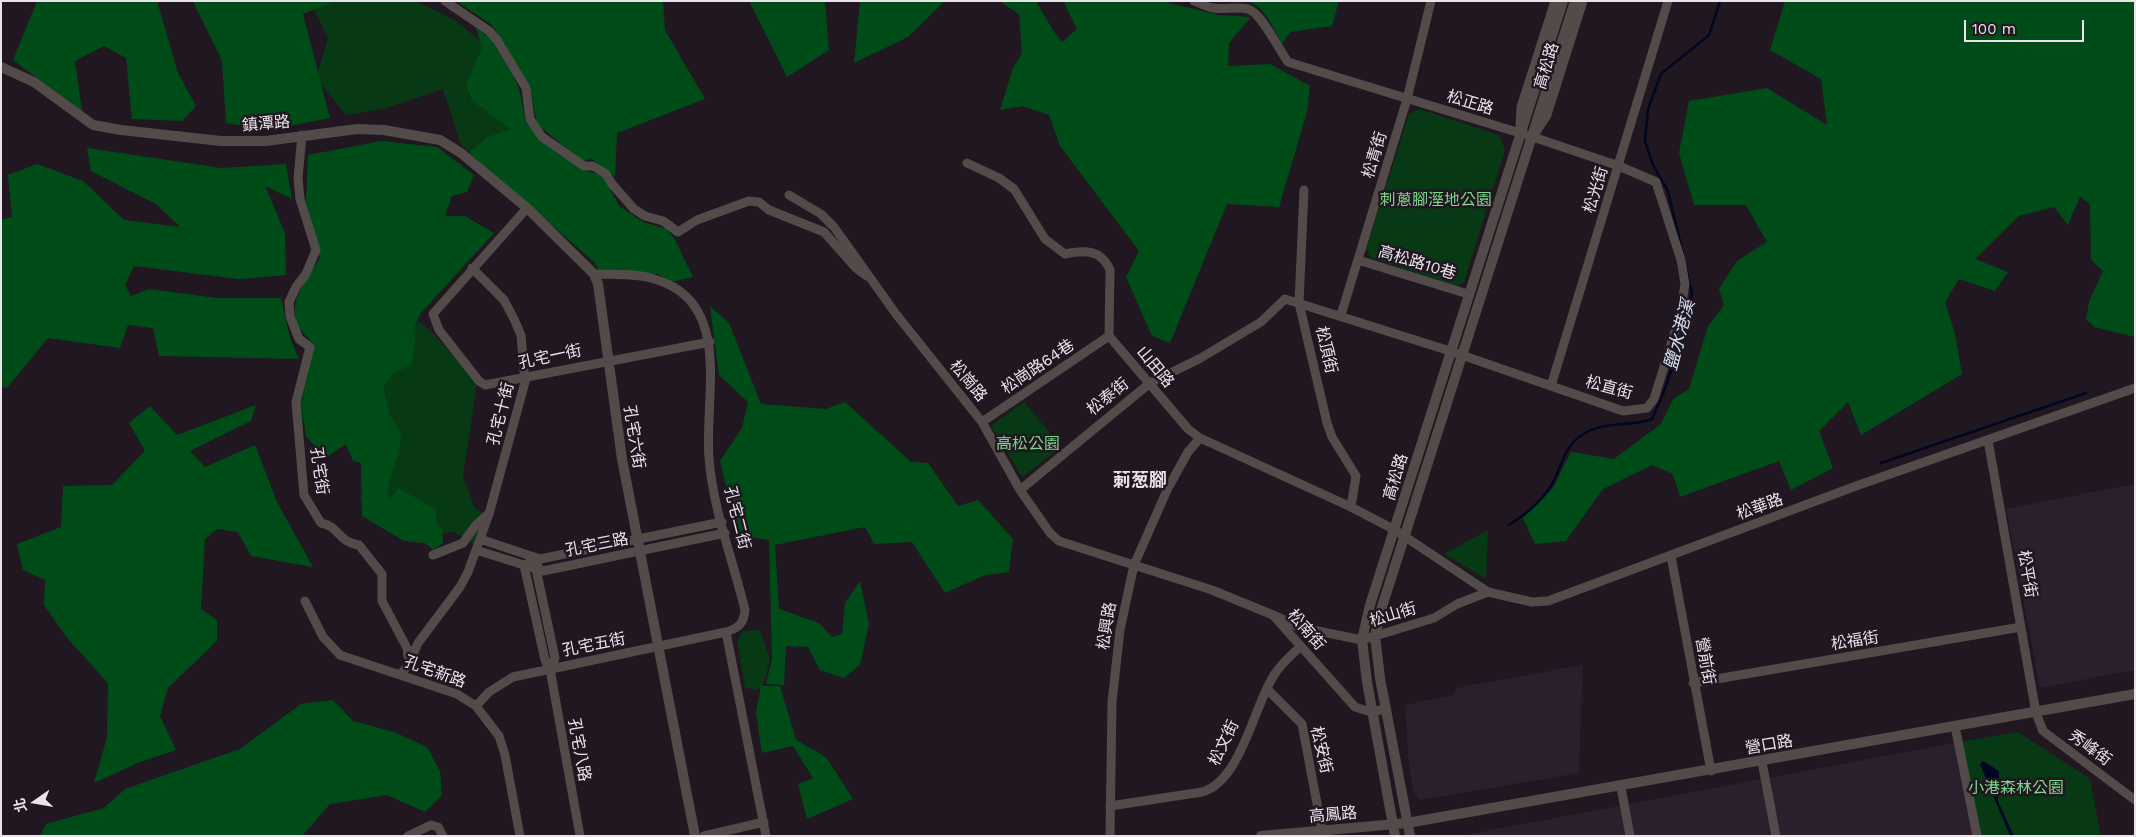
<!DOCTYPE html>
<html>
<head>
<meta charset="utf-8">
<style>
	body { margin:0 }
	#map { position:relative; width:2136px; height:837px; overflow:hidden; background:#201721; font-family:"Work Sans","Noto Sans TC",sans-serif }
	canvas { display:block }
	.frame { position:absolute; inset:0; border:2px solid #eae3eb; pointer-events:none }
	.north { position:absolute; left:10px; top:777px; width:50px; height:50px; -webkit-text-stroke:4px #201721; paint-order:stroke; rotate:257deg; font-size:14px; font-weight:700; line-height:20px; text-align:center; color:#eae3eb }
	.north::after { content:''; display:block; margin:auto; width:18px; height:22px; background:#eae3eb; clip-path:polygon(50% 0,100% 100%,50% 72%,0 100%) }
	.scale { position:absolute; left:1964px; top:20px; width:120px; height:22px; box-sizing:border-box; border:2px solid #eae3eb; border-top:0; padding-left:6px; font-size:15px; line-height:18px; white-space:nowrap; color:#eae3eb; -webkit-text-stroke:4px #201721; paint-order:stroke }
</style>
</head>
<body>
<div id="map">
<canvas width="2136" height="837"></canvas>
<div class="frame"></div>
<div class="north">北</div>
<div class="scale">100 m</div>
</div>
<script>
const ctx = document.querySelector('canvas').getContext('2d');
ctx.lineJoin = 'round';
function fillPath(path, color) { ctx.fillStyle = color; ctx.fill(path, 'evenodd'); }
function stroke(path, color, width, dash) { ctx.strokeStyle = color; ctx.lineWidth = width; ctx.lineCap = dash ? 'butt' : 'round'; ctx.setLineDash(dash || []); ctx.stroke(path); }
function write(font, color, halo, rows, align = 'center') {
  ctx.font = font + ' "Work Sans","Noto Sans TC",sans-serif'; ctx.lineWidth = 5; ctx.setLineDash([]); ctx.textBaseline = 'middle'; ctx.strokeStyle = halo; ctx.fillStyle = color; for (const [text, x, y, turn = 0] of rows) {
    ctx.save(); ctx.translate(x, y); ctx.rotate((+turn || 0) * Math.PI / 180); ctx.textAlign = isNaN(turn) ? turn : align; if (halo) ctx.strokeText(text, 0, 0); ctx.fillText(text, 0, 0); ctx.restore();
  }
}
fillPath(new Path2D(`
	M2135 484V670L2040 688 2006 509Z
	M1583 665 1579 773 1419 800 1413 791 1408 757 1405 705 1454 695 1456 688Z
	M1959 742 1978 836H1459Z`), '#2b1e2d');
fillPath(new Path2D(`
	M310 1H416L453 19 487 46 476 65 469 96 485 111 523 128 480 159 461 145 443 89 383 109 346 115 316 78 328 38Z
	M1419 109 1499 135 1505 150 1464 282 1457 286 1371 258 1366 249 1409 114Z
	M420 322 434 334 477 383 463 477 475 508 484 514 473 544 453 531 424 540 366 511 360 498 373 481 365 453 331 434 315 432 300 419 297 396 308 354Z
	M1024 402 1062 447 1022 477 991 426Z
	M1488 530 1486 579 1444 554Z
	M760 630 770 660 763 686 756 690 745 688 737 641 743 631Z
	M2018 732 2090 779 2101 836H1978L1959 742Z`), '#083915');
fillPath(new Path2D(`
	M37 1H157L178 73 196 106 182 121 132 119 126 58 104 46 75 61 82 111 13 60Z
	M193 1H336L303 14 330 118 269 130 226 123 222 61Z
	M456 1H663L665 30 705 99 617 133 615 177 592 159 582 161 537 124 531 92 492 25Z
	M749 1H825L829 50 787 77Z
	M860 1H945L908 37 854 63Z
	M999 1H1036L1054 32 1062 42 1077 29 1063 1H1161L1219 15 1251 17 1229 43 1228 66 1270 64 1310 86 1307 112 1279 207 1227 204 1170 343 1152 336 1126 277 1139 251 1060 146 1049 115 1023 106 1000 110 1013 68 1022 53 1019 14Z
	M1247 1H1339L1332 26 1290 32 1282 44C1274 29 1265 6 1247 1Z
	M1785 1H2135V337L2094 327 2086 319 2089 302 2103 271 2091 260 2090 204 2080 197 2068 225 2054 207 2019 216 1975 259 2008 272 1995 291 1959 279 1945 302 1955 334 1962 374 1861 435 1848 402 1819 431 1833 468 1791 490 1779 461 1680 497 1673 474 1652 465 1603 489 1566 541 1535 544 1523 518 1553 488 1571 452 1614 459 1661 424 1673 399 1689 389 1708 326 1724 305 1719 289 1737 261 1767 242 1746 205H1694L1679 153 1689 101 1767 88 1827 125 1821 79 1770 50Z
	M476 28 490 38 512 73 519 89 526 122 555 152 588 172 603 175 619 206 643 222 667 229 675 240 693 277 671 282 658 274 599 270 593 261 469 153 488 137 511 129 472 101 466 84 482 48Z
	M381 141 437 147 474 175 467 192 452 196 445 216H465L494 233 420 314 413 331 415 339 412 364 394 373 383 387 390 416 401 432 399 450 387 490 390 499 398 488 436 509V522L442 529 443 543 433 550 425 543 404 541 362 516 361 463 353 461 346 444 327 457 306 437 302 405 313 343C278 311 301 290 320 258L306 201 308 155Z
	M87 148 221 168 286 164 292 199 265 186 285 233 286 275 239 279 134 266 125 285 131 296 149 289 216 298H281L290 338 299 359 159 356 153 328 128 325 120 348 48 338 7 388 1 387V220L12 217 8 175 37 164 83 181 124 220 180 227 156 204 91 171Z
	M710 306 729 323 761 404 826 409 845 402 911 462 928 463 958 506 978 500 1013 539 1009 572 985 575 945 593 912 542 874 544 865 527 775 545 779 609 819 623 832 637 842 634 845 603 860 581 869 624 860 665 844 678 820 670 808 647 786 646 784 685 766 684 772 659 769 540 738 535 720 461 742 428 748 402 719 375Z
	M256 405 251 421 190 451 205 467 255 445 277 502 313 567 251 556 238 532 217 529 205 539 201 609 217 620V641L168 688 160 716 176 750 140 762 94 783 107 737 108 683 68 639 44 605 45 580 23 570 17 544 61 527 63 486 112 485 145 451 129 423 150 406 177 435Z
	M761 686H780L796 740 826 757 853 799 807 819 798 784 813 778 793 746 762 753 756 713Z
	M333 700 353 721 394 732 427 747 440 771 442 795 425 812 387 795 330 804 303 835 40 836 46 824 104 808 125 789 240 749 301 704Z`), '#004c18');
fillPath(new Path2D(`
	M1983 761 1999 771 1998 801 2014 836H2010L1980 764Z`), '#000723');
stroke(new Path2D(`
	M1881 463 2086 393
	M1509 525C1525 515 1538 505 1549 489 1562 471 1561 449 1582 435 1604 420 1628 428 1652 419L1663 394 1686 329 1692 293 1668 191 1653 165 1645 141 1648 109 1661 74 1709 35 1720 1`), '#000723', 2.5);
stroke(new Path2D(`
	M445 1 489 31 497 40 526 88 530 119 542 137 584 166H593L606 174 612 184 634 209 645 216 663 221 678 232 697 220 749 201 759 202 769 210 824 232 856 268 867 276
	M1520 128 1521 107 1555 1
	M302 135 298 178 300 199 316 250 306 274 296 287 289 302 290 316 299 339 310 347 296 402 304 495 321 523C339 526 338 542 359 545L382 574V601L407 648 409 664 400 675
	M1534 135 1547 115 1583 1
	M967 163 999 178 1014 189 1045 239 1065 254C1084 250 1101 249 1110 270L1109 336 1188 429 1200 438 1351 507 1395 530 1488 592 1532 602 1548 601 1856 486 2135 388
	M1304 190 1299 303 1327 423 1332 437 1356 476 1351 507
	M789 195 821 214 834 227 896 314 982 422 1020 490 1050 533 1059 541 1212 590 1273 615 1355 707 1371 712 1385 709
	M527 208 433 314 439 330 479 381 485 385 710 342
	M1358 260 1468 294
	M594 274C613 275 635 273 654 279 734 301 704 397 709 458 713 510 733 560 745 610 744 623 739 628 726 632L766 836
	M1341 315 1407 99 1431 1
	M1551 386 1668 1
	M982 422 1109 336
	M1988 440 2036 713 2043 731 2135 800
	M1020 490 1150 383 1199 359 1261 322 1285 299 1450 351 1623 411 1647 408 1654 399 1680 315 1685 284 1681 260 1656 182 1619 166 1533 137 1288 62C1279 50 1261 12 1248 9 1236 6 1224 10 1213 8 1206 7 1200 3 1194 1
	M480 539 540 559 722 522
	M476 550 543 571 725 533
	M433 555 463 543 476 525 487 515
	M1671 556 1711 771
	M540 559 524 565 545 660 550 669 580 836
	M538 565 536 569 555 658 550 669
	M305 601 323 637 340 655 457 694 476 706 499 736 505 755 520 836
	M1276 616 1298 627 1362 640 1434 618 1457 604 1488 592
	M409 664 418 643 460 587 468 572 489 514 525 382 521 335 514 319 504 300 472 268
	M1693 683 2021 627
	M1267 689 1302 724 1322 830
	M476 706 489 692 513 677 726 632
	M1955 726 1977 836
	M1762 762 1776 836
	M1621 787 1630 836
	M1110 806 1202 792C1241 781 1253 708 1274 675 1281 664 1291 655 1300 647
	M408 836 431 825 438 827 443 836
	M704 836 764 822
	M1110 836 1112 702 1120 630 1134 565 1168 488 1188 452 1200 438`), '#534b49', 9);
stroke(new Path2D(`
	M1 67 34 82 93 125 121 130 221 141H266L357 129 384 130 440 140 461 153 527 208 594 274 598 284 622 459 695 836
	M1261 836 1407 823 2135 694
	M1395 836 1367 682 1362 640 1370 605 1563 1
	M1410 836 1380 678 1375 636 1381 610 1575 1`), '#534b49', 10);
write('16px', '#eae3eb', '#201721', [
	["高松路",1547,66,-73],
	["松正路",1470,103,17],
	["鎮潭路",266,124,-5],
	["松青街",1375,155,-73],
	["松光街",1596,190,-73],
	["高松路10巷",1417,263,17],
	["松頂街",1326,350,77],
	["孔宅一街",550,357,-12],
	["松崗路64巷",1038,367,-34],
	["山田路",1155,367,50],
	["松崗路",968,381,50],
	["松直街",1609,388,15],
	["松泰街",1108,397,-39],
	["孔宅十街",501,414,-76],
	["孔宅六街",634,437,81],
	["孔宅街",319,471,82],
	["高松路",1396,477,-73],
	["松華路",1760,507,-20],
	["孔宅二街",737,518,76],
	["孔宅三路",597,545,-11],
	["松平街",2027,574,80],
	["松山街",1393,615,-17],
	["松興路",1107,626,-81],
	["松南街",1306,630,49],
	["松福街",1855,641,-9],
	["孔宅五街",594,645,-11],
	["營前街",1705,661,80],
	["孔宅新路",435,672,20],
	["松文街",1224,743,-64],
	["營口路",1769,745,-10],
	["秀峰街",2090,748,36],
	["孔宅八路",579,750,80],
	["松安街",1321,750,77],
	["高鳳路",1333,815,-5]
]);
write('16px', '#7dd78a', '#201721', [
	["刺蔥腳溼地公園",1436,200],
	["高松公園",1028,444],
	["小港森林公園",2016,788]
]);
write('italic 18px', '#d3e0f1', '#201721', [
	["鹽水港溪",1680,335,-75]
]);
write('bold 18px', '#eae3eb', '#201721', [
	["莿葱腳",1140,481]
]);
</script>
</body>
</html>
